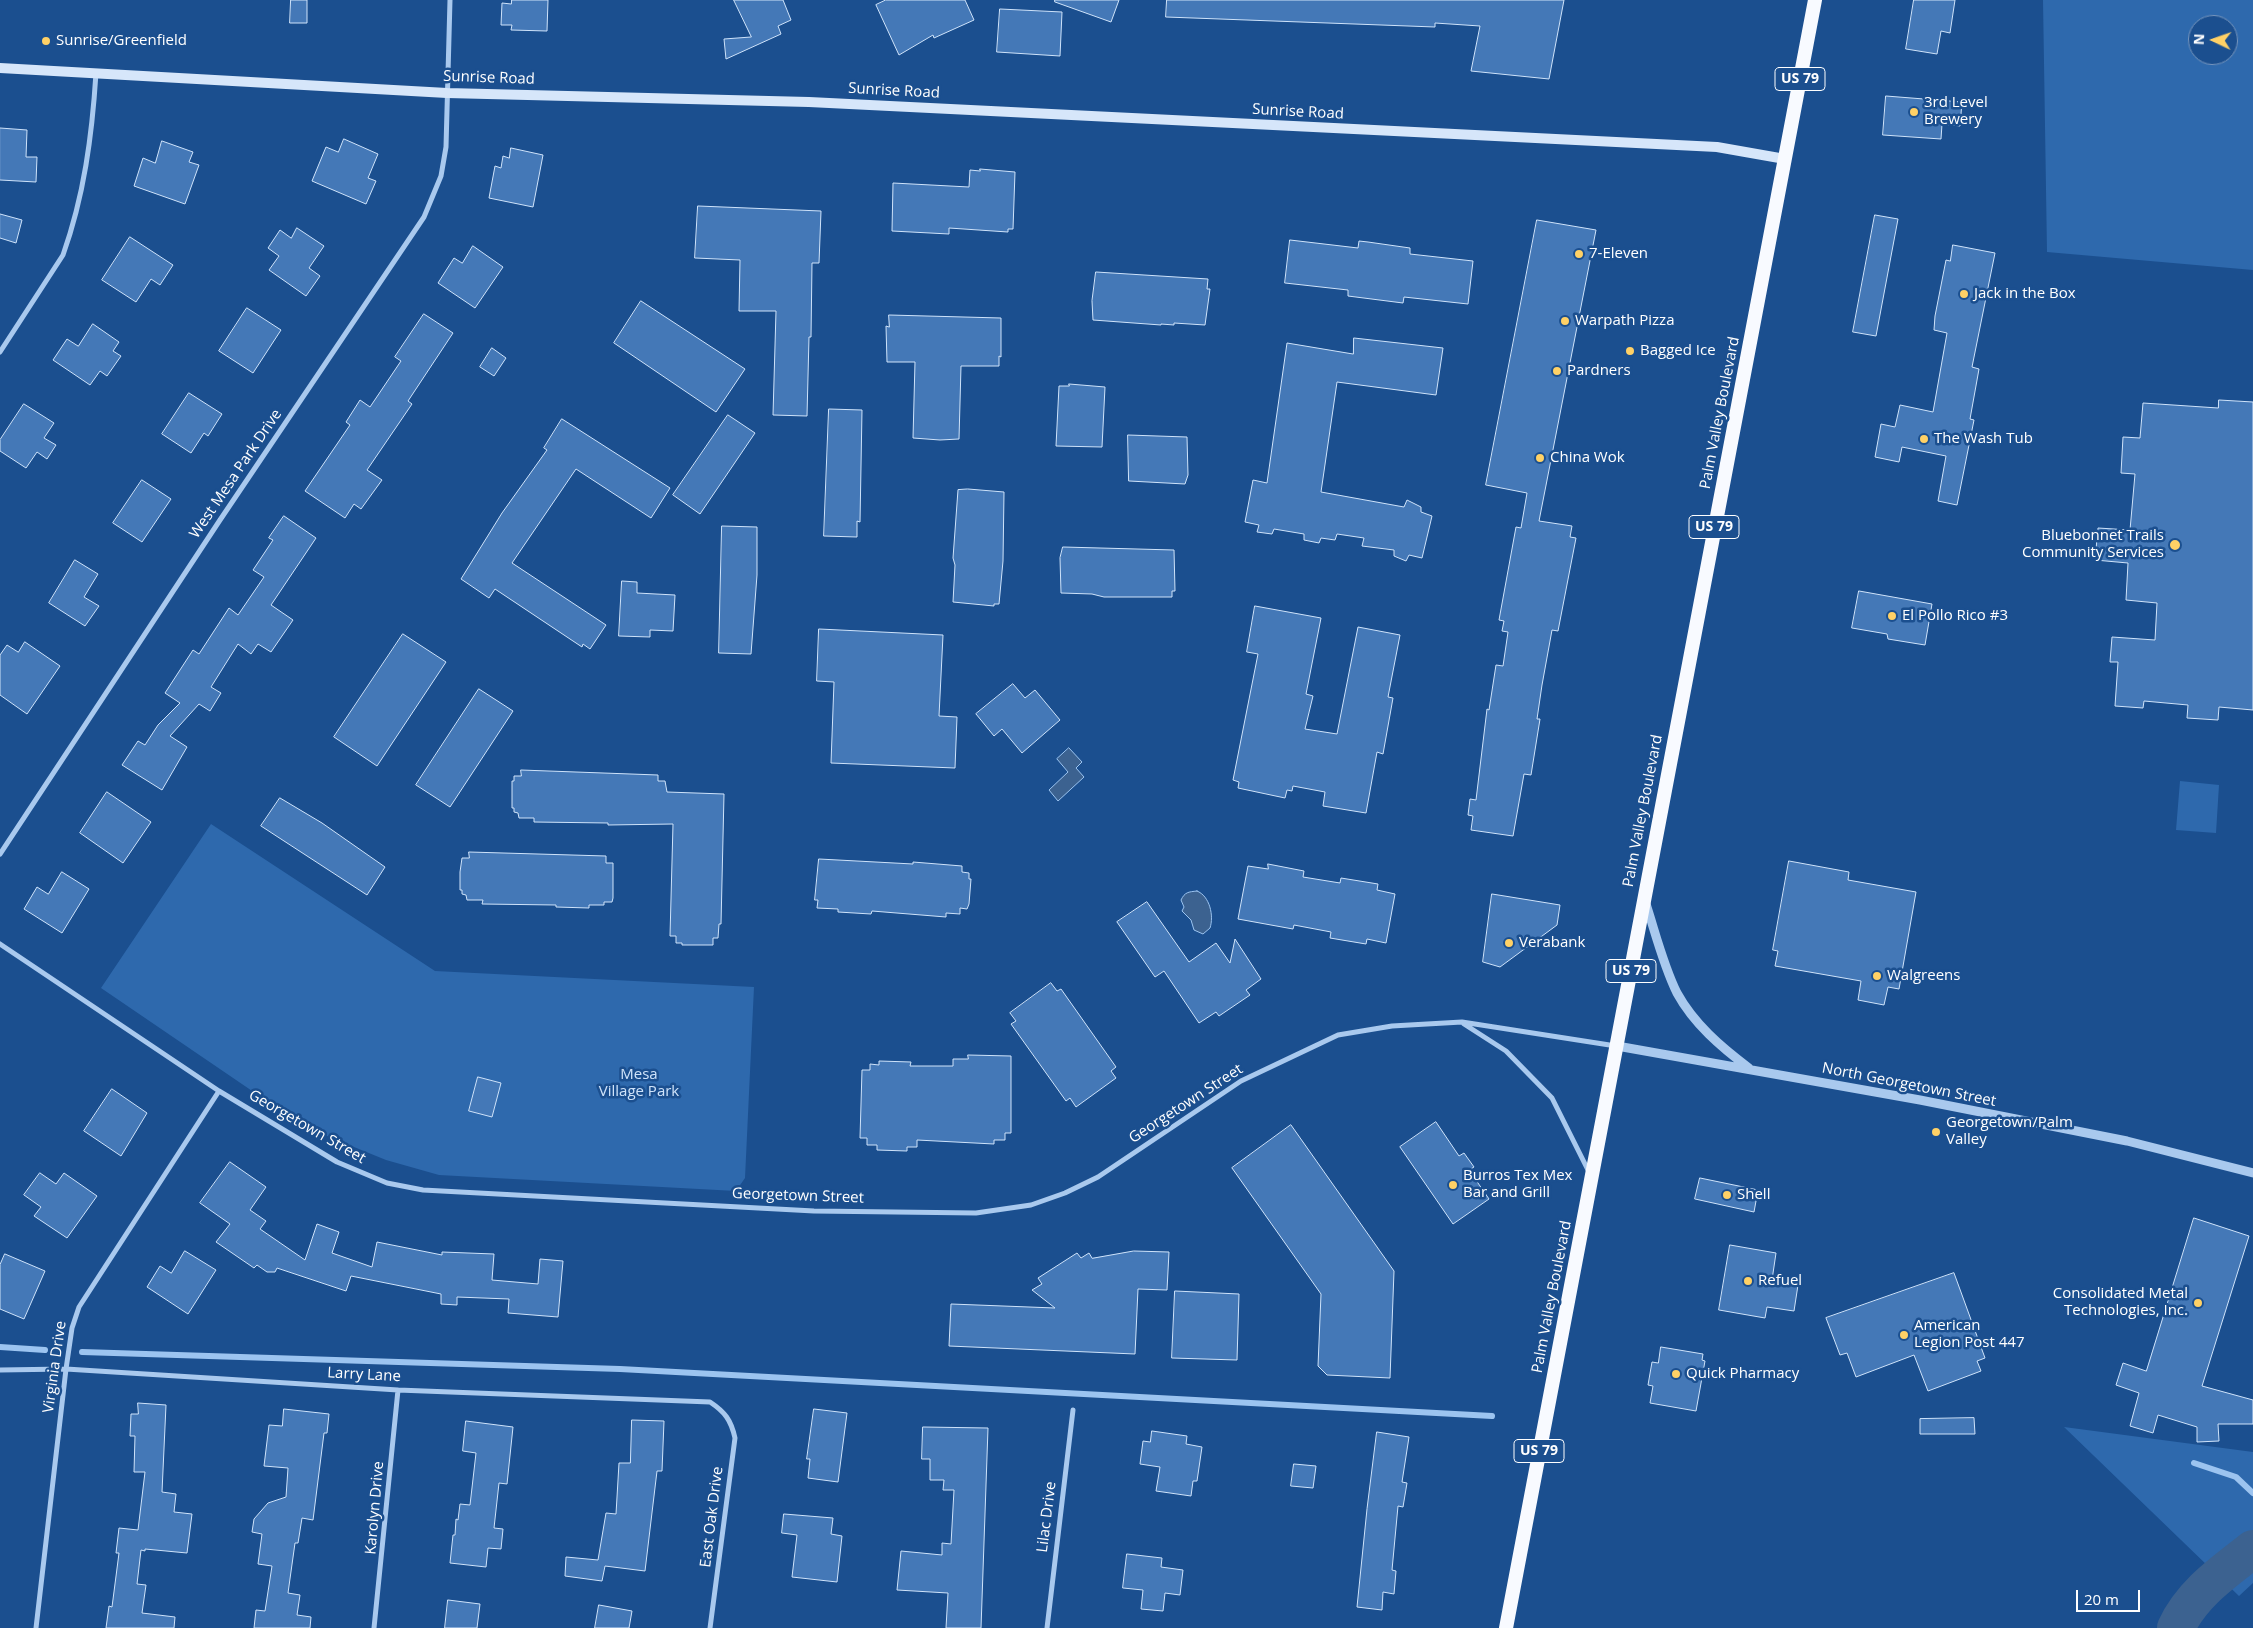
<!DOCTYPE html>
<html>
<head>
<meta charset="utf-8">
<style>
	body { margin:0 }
	#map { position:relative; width:2253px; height:1628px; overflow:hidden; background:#1b4f8f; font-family:"Open Sans",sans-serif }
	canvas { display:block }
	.north { position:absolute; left:2188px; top:15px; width:50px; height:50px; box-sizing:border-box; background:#1b4f8f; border:1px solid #7695bc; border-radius:50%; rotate:273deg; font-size:14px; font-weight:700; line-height:20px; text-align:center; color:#fff }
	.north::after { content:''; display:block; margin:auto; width:18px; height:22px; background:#ffd166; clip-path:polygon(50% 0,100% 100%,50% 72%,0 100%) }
	.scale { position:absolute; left:2076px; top:1590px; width:64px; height:22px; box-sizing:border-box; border:2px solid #fff; border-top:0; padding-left:6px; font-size:15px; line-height:18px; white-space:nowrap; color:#fff; -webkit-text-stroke:4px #1b4f8f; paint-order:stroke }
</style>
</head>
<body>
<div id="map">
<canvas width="2253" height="1628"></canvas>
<div class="north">N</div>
<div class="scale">20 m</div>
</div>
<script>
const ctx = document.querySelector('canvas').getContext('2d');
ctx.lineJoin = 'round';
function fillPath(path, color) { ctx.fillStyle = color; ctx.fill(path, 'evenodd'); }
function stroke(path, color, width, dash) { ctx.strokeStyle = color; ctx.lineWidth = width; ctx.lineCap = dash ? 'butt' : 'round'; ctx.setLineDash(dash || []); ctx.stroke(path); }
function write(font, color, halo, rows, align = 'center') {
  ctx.font = font + ' "Open Sans",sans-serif'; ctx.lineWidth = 5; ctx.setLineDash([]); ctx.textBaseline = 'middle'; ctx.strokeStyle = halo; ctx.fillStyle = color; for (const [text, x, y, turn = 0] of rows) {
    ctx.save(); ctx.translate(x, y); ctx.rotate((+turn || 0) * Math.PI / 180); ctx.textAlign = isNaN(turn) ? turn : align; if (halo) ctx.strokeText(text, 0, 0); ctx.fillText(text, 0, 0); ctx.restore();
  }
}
fillPath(new Path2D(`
	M2043 0H2253V270L2047 252ZM2198 25H2228V55H2198Z
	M2180 781 2219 785 2216 833 2176 830Z
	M211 824 435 971 754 987 745 1178 736 1191 439 1175 386 1160 327 1136 283 1112 101 988Z
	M2064 1427 2253 1452V1583L2239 1596Z`), '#2e69ad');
const water = new Path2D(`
	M1069 748 1082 762 1076 768 1084 777 1058 801 1049 790 1068 772 1057 759Z
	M1197 891C1210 896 1214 916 1210 928L1203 934 1194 930 1191 920 1182 911 1184 907 1181 900C1185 892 1188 892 1197 891Z`);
fillPath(water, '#3c6290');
stroke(water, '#9cc4f0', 1);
stroke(new Path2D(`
	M0 1347 45 1350
	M82 1352 620 1369 1492 1416
	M2194 1463 2236 1477 2253 1493`), '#9cc4f0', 6);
stroke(new Path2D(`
	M2176 1628C2192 1593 2224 1572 2253 1549`), '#3c6290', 38);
const building = new Path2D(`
	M291 0H307V23H290Z
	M512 0H548L547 31 511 30 512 25H501L502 3 511 4Z
	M734 0H783L791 20 778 26 781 34 726 59 724 39 751 37Z
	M886 0H965L974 20 934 38 933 35 899 55 876 5Z
	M1055 0H1119L1111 22 1055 2Z
	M1167 0H1564L1549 79 1471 71 1480 26 1435 23V27L1166 17Z
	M1914 0H1955L1950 33 1941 31 1937 54 1906 49Z
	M1000 9 1062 12 1060 56 997 52Z
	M1886 96 1962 102 1960 126 1942 124 1941 139 1883 135Z
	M0 128 27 130 26 157H37L36 182 0 180Z
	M344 139 378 154 368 178 376 181 366 204 312 181 326 147 338 152Z
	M162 141 193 152 189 162 199 165 185 204 134 186 143 158 155 163Z
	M511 148 543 155 533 207 489 198 495 166 501 168 503 156 509 158Z
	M980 169 1015 172 1013 229H1008V232L949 228V234L892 231 893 183 969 187 970 170 980 171Z
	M698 206 821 211 819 263H812L811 337H809L807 416 773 415 776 311H739L740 260 695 258Z
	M0 214 22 220 16 243 0 238Z
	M1875 215 1898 219 1876 336 1853 332Z
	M1537 220 1596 230 1539 521 1572 526 1570 537 1576 538 1558 631 1552 630 1542 685 1537 719H1540L1531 775 1524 774 1513 836 1471 830 1473 816 1468 815 1470 799 1476 800 1487 709 1489 710 1496 665 1503 666 1508 632 1502 631 1504 621 1499 620 1516 527 1521 528 1527 493 1486 485Z
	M297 228 324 246 309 268 320 276 306 296 269 270 279 256 268 248 280 230 291 238Z
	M130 237 173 265 160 285 151 279 136 302 102 280Z
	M1290 240 1358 248 1359 241 1368 242 1410 248V254L1473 261 1468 304 1404 297 1403 303 1348 296V290L1285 283Z
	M1953 245 1995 253 1972 367 1979 369 1970 419 1974 420 1957 505 1938 501 1946 456 1902 447 1899 462 1875 457 1881 424 1895 427 1900 405 1933 412 1947 333 1934 330 1935 316 1946 260 1950 261Z
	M473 246 503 267 475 308 438 283 454 258 462 263Z
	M1096 272 1208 279 1207 289H1210L1205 325 1174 323V325L1161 324V325L1093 320 1092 301Z
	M641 301 745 369 716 412 614 343Z
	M247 308 281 330 253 373 219 351Z
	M424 314 453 333 408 401 412 404 367 470 382 480 361 509 354 504 345 518 305 491 350 425 346 422 360 400 370 407 401 361 395 357Z
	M889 315 1001 318V357L999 356V366H961L959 439 940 440 913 438 915 362H887L886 326 889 327Z
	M93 324 119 342 113 351 121 356 107 376 100 371 90 385 53 360 67 339 78 346Z
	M1354 338 1443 348 1436 395 1337 382 1321 492 1404 507 1407 500 1421 507V512L1432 516 1422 558 1409 555 1406 561 1394 556V550L1362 546 1364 538 1337 534 1335 540 1321 538 1319 543 1304 540V534L1274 529 1272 534 1257 532 1259 525 1245 522 1253 480 1267 483 1287 343 1353 354Z
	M492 348 506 358 494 376 480 367Z
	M1069 384 1105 387 1102 447 1056 446 1059 386H1069Z
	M189 393 222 414 208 436 204 433 191 453 162 434Z
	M2219 400 2253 402V710L2219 707 2218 720 2187 718 2188 705 2144 701 2143 708 2115 706 2118 662H2110L2112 637 2155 640 2157 603 2126 600 2128 563 2095 560 2098 528 2130 530 2135 474 2121 473 2123 437 2140 438 2143 403 2218 408Z
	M24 404 54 423 44 438 56 445 47 459 37 452 26 468 0 451V440Z
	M829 409 862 410 860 522 857 521V537L824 536Z
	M728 415 755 433 700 514 673 495Z
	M562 419 670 488 651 518 576 469 512 563 606 625 590 649 583 644 582 647 495 589 489 598 461 579 502 513 547 450 544 448Z
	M1128 435 1187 437 1188 475 1185 484 1129 481Z
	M142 480 171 499 142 542 113 523Z
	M968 489 1004 492 1003 561 999 604H994V606L953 602 955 565 953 558 958 490Z
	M284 516 316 538 271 605 293 620 271 652 258 644 251 654 238 644 211 687 221 693 210 711 199 704 170 736 187 747 162 790 122 765 138 741 145 745 158 725 180 703 165 693 193 650 199 654 229 608 238 615 264 577 253 570 273 540 269 538Z
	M722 526 757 527V575L751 654 719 653Z
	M1063 547 1174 550 1175 591H1172V597H1104L1092 594 1061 593 1060 558Z
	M75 560 98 574 84 597 99 606 85 626 49 603Z
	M622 581 637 582V593L675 595 673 631 650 630V637L619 636Z
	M1859 591 1932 604 1925 645 1888 639 1887 634 1852 628Z
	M1255 606 1321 618 1306 694 1313 696 1305 729 1337 734 1358 627 1400 635 1388 697 1393 698 1383 754 1377 752 1366 813 1323 806 1325 792 1293 786 1292 791 1287 790 1285 798 1238 788 1239 782 1233 780 1258 654 1247 652Z
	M819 629 943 635 939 716 957 717 955 768 831 763 834 682 817 681Z
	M403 634 446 662 377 766 334 737Z
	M25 642 60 666 27 714 0 695V655L7 645 18 652Z
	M1013 684 1025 698 1035 690 1060 720 1022 753 1002 729 994 736 976 714Z
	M479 689 513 711 450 807 416 785Z
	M521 770 658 775V781H665L667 792 724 794 721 924H719L718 938H713V945H682V943H676V936H670L673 824 608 825V823L534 822V818H519L518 813 514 812V808H512V781H514V776H521Z
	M107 792 151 822 123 863 80 833Z
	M280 798 322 823 385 867 367 895 261 826Z
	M469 852 606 856V863H613V898L612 902H604V905H589V908L556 907V905L482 904 483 900H467L466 895 462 894V890H460V872L462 858H469Z
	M819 859 913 864V862L962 866V872L969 873V879H971L969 904 967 909 960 908V914L946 913V917L872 911 871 914 838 912V909L817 908 818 900H815Z
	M1789 861 1849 872 1848 880 1916 892 1899 989 1888 987 1884 1005 1858 1000 1861 981 1775 966 1778 951 1773 950Z
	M1268 864 1304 871 1303 877 1340 883 1341 878 1378 884 1377 890 1395 894 1386 943 1367 939 1366 944 1330 938 1331 932 1294 925 1293 929 1238 919 1248 866 1268 869Z
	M62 872 89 889 62 933 24 909 37 887 48 894Z
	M1492 894 1560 905 1557 925 1500 967 1483 962Z
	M1147 902 1189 962 1216 943 1230 963 1235 939 1261 979 1246 990 1250 995 1219 1016 1216 1012 1199 1023 1164 971 1155 977 1117 922Z
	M1051 983 1057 991 1061 989 1116 1067 1111 1071 1116 1078 1076 1107 1070 1098 1066 1101 1011 1024 1016 1021 1010 1013Z
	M968 1055 1011 1056V1133H1005V1140H994V1144L917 1140V1147H907V1151L877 1150V1145H867V1138H860L862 1070H870V1064L879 1065V1061L911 1062 910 1066H953V1059H968Z
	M478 1077 501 1083 492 1117 469 1111Z
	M112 1089 147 1113 121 1156 84 1131Z
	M1436 1122 1459 1156 1464 1153 1474 1167 1469 1170 1489 1199 1453 1224 1400 1147Z
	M1291 1125 1394 1271 1390 1378 1327 1375 1318 1366 1321 1294 1232 1168Z
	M230 1162 266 1187 250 1210 266 1221 260 1229 305 1260 317 1224 339 1232 332 1253 372 1267 377 1242 442 1255V1252L494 1254 492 1280 538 1284 540 1259 563 1261 558 1317 508 1313 509 1299 457 1297V1305L441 1304V1294L351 1276 346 1291 277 1268 275 1272H267L257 1265 254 1268 216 1242 230 1224 200 1203Z
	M40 1173 56 1184 64 1173 97 1196 67 1238 34 1216 41 1207 24 1195Z
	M1700 1178 1758 1190 1754 1212 1695 1199Z
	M2194 1218 2249 1236 2202 1386 2253 1400V1424H2218L2219 1441 2197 1442V1427L2158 1415 2153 1433 2130 1426 2139 1393 2116 1385 2123 1363 2146 1371Z
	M1730 1245 1776 1253 1772 1280 1798 1285 1794 1311 1767 1307 1765 1318 1719 1310Z
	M185 1251 216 1270 188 1314 147 1287 160 1266 171 1273Z
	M1134 1251 1169 1252 1167 1290 1138 1289 1135 1354 949 1346 951 1304 1055 1308 1032 1290 1042 1284 1038 1278 1077 1253 1081 1258 1089 1253 1092 1258Z
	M5 1254 45 1271 24 1319 0 1309V1265Z
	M1954 1273 1985 1358 1977 1361 1981 1371 1928 1391 1914 1355 1856 1377 1847 1353 1840 1355 1826 1318Z
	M1175 1291 1239 1294 1237 1360 1172 1358Z
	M1661 1347 1703 1354 1702 1360 1705 1361 1696 1411 1650 1403 1653 1386 1648 1385 1652 1362 1658 1363Z
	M138 1403 166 1405 162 1492 176 1494 174 1512 192 1514 187 1553 145 1549V1551L141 1550 137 1584 146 1585 142 1613 175 1617 174 1628H106L109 1606 112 1607 119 1553H116L119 1528 138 1530 145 1472H134L135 1436H130L131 1414H138Z
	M284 1409 329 1414 327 1433H324L313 1520 302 1518 298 1543H295L288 1593 300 1595 297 1615 311 1617 310 1628H254L256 1610 265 1611 272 1566 258 1564 262 1534 252 1532 254 1519 268 1503 286 1497 288 1468 264 1466 269 1425 282 1426Z
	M814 1409 847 1413 838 1482 808 1478 810 1459H807Z
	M1974 1418 1975 1434H1920V1419Z
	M632 1420 664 1421 662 1471H657L645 1571 605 1566 602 1581 565 1576 566 1557 598 1560 606 1513 616 1514 619 1463H630Z
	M466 1421 513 1427 507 1484 499 1483 494 1528 503 1529 501 1549 488 1548 486 1567 450 1563 453 1535H455L456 1519 458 1520 460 1504 470 1505 476 1453 463 1451Z
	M923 1427 988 1428 981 1628H946L948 1593 897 1590 901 1551 942 1555V1543L951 1544 954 1490H943L944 1480H930V1459H922Z
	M1152 1431 1187 1436 1186 1444 1202 1447 1197 1481H1193L1191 1496 1156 1491 1160 1467 1140 1464 1143 1441 1150 1442Z
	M1377 1432 1409 1437 1402 1482 1407 1483 1403 1507 1398 1506 1392 1570 1396 1571 1394 1594 1383 1592 1382 1610 1357 1607 1367 1509Z
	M1294 1464 1316 1466 1313 1488 1291 1486Z
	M784 1514 833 1518 831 1534 842 1536 837 1582 792 1577 797 1535 782 1533Z
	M1127 1554 1162 1558 1161 1567 1183 1570 1180 1595 1165 1593 1163 1611 1141 1609 1143 1590 1123 1588Z
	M448 1600 480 1604 477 1628H445Z
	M599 1605 632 1611 629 1628H595Z`);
fillPath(building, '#4478b7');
stroke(building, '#cfe3fa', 1);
stroke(new Path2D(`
	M0 352 63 255C84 196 92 136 96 73
	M0 854 220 520 424 217 441 176 446 147 450 0
	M0 944 219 1091 337 1162 387 1183 423 1190 814 1211 976 1213 1031 1205 1065 1193 1098 1177 1241 1081 1338 1035 1392 1026 1462 1022 1616 1046
	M1464 1024 1506 1051 1552 1098 1589 1172
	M0 1370 66 1369 398 1390 710 1402C725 1412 731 1420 735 1438L710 1628
	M36 1628 66 1369 72 1328 79 1307 219 1091
	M374 1628 398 1390
	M1047 1628 1073 1410`), '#a9c9ee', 5);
stroke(new Path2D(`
	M1645 901C1655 931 1663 965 1677 993 1694 1024 1721 1047 1749 1068
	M1617 1046 1920 1100 2127 1141 2253 1173`), '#a9c9ee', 9);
stroke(new Path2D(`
	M0 68 447 93 809 102 1717 147 1785 159`), '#d6e6fa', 10);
stroke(new Path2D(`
	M1506 1628 1815 0`), '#f8faff', 14);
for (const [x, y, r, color] of [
	[46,41,5,"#ffd166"],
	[1914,112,5,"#ffd166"],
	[1579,254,5,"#ffd166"],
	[1964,294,5,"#ffd166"],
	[1565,321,5,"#ffd166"],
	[1630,351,5,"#ffd166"],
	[1557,371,5,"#ffd166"],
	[1924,439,5,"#ffd166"],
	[1540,458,5,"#ffd166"],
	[2175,545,6,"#ffd166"],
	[1892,616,5,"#ffd166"],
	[1509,943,5,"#ffd166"],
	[1877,976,5,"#ffd166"],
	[1936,1132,5,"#ffd166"],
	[1453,1185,5,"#ffd166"],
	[1727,1195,5,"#ffd166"],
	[1748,1281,5,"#ffd166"],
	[2198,1303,5,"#ffd166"],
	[1904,1335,5,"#ffd166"],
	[1676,1374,5,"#ffd166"]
]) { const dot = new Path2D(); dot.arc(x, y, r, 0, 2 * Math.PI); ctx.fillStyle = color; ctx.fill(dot); stroke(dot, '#1b4f8f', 2); }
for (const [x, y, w] of [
	[1800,79,50],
	[1714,527,50],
	[1631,971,50],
	[1539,1451,50]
]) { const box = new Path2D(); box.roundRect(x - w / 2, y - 11.5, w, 23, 4); ctx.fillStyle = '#1b4f8f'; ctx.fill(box); stroke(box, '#fff', 1); }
write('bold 14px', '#fff', null, [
	["US 79",1800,79],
	["US 79",1714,527],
	["US 79",1631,971],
	["US 79",1539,1451]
]);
write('15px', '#fff', '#1b4f8f', [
	["Sunrise/Greenfield",56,41],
	["3rd Level",1924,103],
	["Brewery",1924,120],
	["7-Eleven",1589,254],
	["Jack in the Box",1974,294],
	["Warpath Pizza",1575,321],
	["Bagged Ice",1640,351],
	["Pardners",1567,371],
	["The Wash Tub",1934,439],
	["China Wok",1550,458],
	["Bluebonnet Trails",2164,536,"right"],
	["Community Services",2164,553,"right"],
	["El Pollo Rico #3",1902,616],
	["Verabank",1519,943],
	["Walgreens",1887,976],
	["Georgetown/Palm",1946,1123],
	["Valley",1946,1140],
	["Burros Tex Mex",1463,1176],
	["Bar and Grill",1463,1193],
	["Shell",1737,1195],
	["Refuel",1758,1281],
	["Consolidated Metal",2188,1294,"right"],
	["Technologies, Inc.",2188,1311,"right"],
	["American",1914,1326],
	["Legion Post 447",1914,1343],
	["Quick Pharmacy",1686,1374]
], 'left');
write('15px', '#fff', '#1b4f8f', [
	["Sunrise Road",489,78,2],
	["Sunrise Road",894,91,3],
	["Sunrise Road",1298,112,3],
	["Palm Valley Boulevard",1720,413,-79],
	["West Mesa Park Drive",236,474,-56],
	["Palm Valley Boulevard",1643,811,-79],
	["North Georgetown Street",1909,1085,11],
	["Georgetown Street",1186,1104,-33],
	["Georgetown Street",307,1127,30],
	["Georgetown Street",798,1196,2],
	["Palm Valley Boulevard",1552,1297,-79],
	["Virginia Drive",55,1367,-82],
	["Larry Lane",364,1375,3],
	["Karolyn Drive",375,1508,-85],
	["East Oak Drive",712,1517,-83],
	["Lilac Drive",1047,1517,-83]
]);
write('15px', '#cfe3fa', '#1b4f8f', [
	["Mesa",639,1075],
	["Village Park",639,1092]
]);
</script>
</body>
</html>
